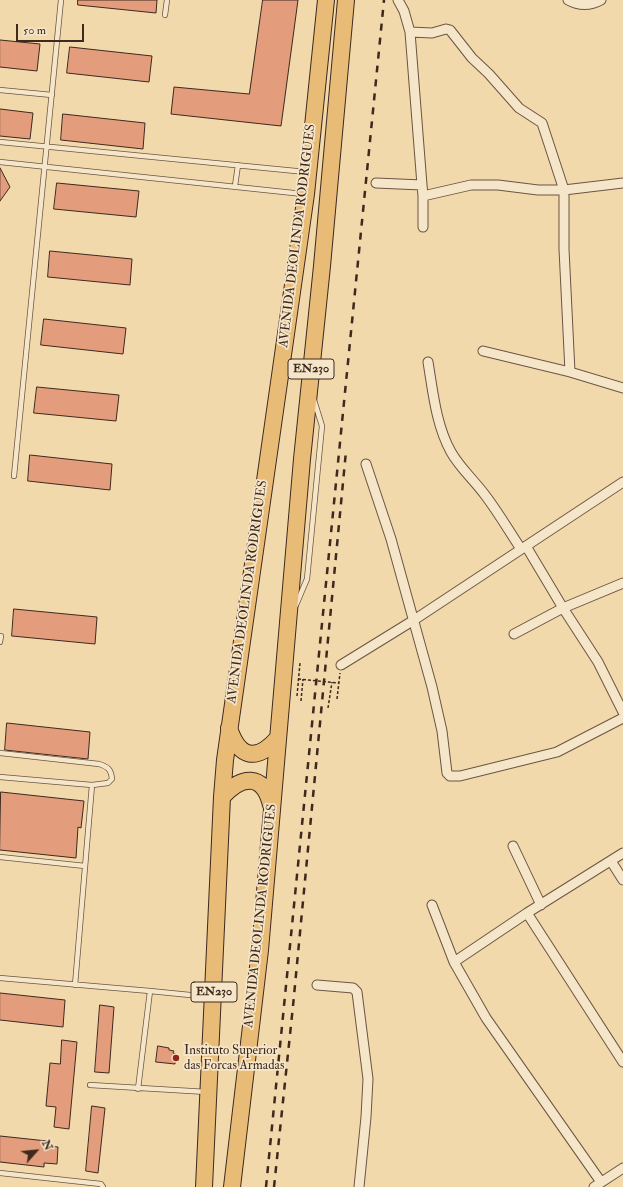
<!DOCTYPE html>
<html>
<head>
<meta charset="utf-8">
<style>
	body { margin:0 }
	#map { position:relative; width:623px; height:1187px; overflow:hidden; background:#f1d9ac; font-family:"IM FELL Double Pica",serif }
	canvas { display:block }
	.north { position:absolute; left:16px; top:1131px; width:40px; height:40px; -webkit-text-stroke:3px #f6e6c9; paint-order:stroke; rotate:63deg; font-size:11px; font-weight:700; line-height:16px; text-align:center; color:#3e291f }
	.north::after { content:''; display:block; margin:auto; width:14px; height:18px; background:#3e291f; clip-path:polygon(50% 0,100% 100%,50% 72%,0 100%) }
	.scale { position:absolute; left:16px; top:24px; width:68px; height:18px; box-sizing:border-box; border:2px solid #3e291f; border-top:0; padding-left:5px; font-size:12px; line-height:14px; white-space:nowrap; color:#3e291f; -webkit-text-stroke:3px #f6e6c9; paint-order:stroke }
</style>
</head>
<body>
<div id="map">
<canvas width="623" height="1187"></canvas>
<div class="north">N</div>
<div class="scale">50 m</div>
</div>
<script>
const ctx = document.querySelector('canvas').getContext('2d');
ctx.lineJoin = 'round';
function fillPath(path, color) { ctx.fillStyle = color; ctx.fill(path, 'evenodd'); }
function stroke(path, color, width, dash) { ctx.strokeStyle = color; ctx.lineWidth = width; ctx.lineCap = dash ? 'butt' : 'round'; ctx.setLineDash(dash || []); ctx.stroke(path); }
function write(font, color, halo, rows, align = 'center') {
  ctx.font = font + ' "IM FELL Double Pica",serif'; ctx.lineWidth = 3.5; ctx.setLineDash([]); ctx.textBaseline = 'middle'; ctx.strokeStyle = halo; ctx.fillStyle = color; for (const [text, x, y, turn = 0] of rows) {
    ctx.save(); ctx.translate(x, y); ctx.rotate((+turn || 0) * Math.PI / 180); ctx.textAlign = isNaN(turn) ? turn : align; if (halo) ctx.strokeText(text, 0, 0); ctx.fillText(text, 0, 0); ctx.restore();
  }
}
const building = new Path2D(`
	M78 0H157L156 13 78 5Z
	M263 0H298L281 126 171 114 174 87 249 94Z
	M0 40 40 44 37 71 0 67Z
	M70 47 152 56 149 82 67 73Z
	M0 109 33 113 30 139 0 136Z
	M63 114 145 123 143 149 61 140Z
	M0 168 10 187 0 201Z
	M57 183 139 191 136 217 54 209Z
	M50 251 132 259 130 285 48 277Z
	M44 319 126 328 123 354 41 345Z
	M37 387 119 395 116 421 34 413Z
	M30 455 112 464 110 490 28 481Z
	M14 609 97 617 95 644 12 636Z
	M7 723 90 732 88 759 5 750Z
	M1 792 84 801 81 828 78 827 76 858 0 850Z
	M0 993 65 1000 63 1027 0 1020Z
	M100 1005 114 1007 109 1073 95 1072Z
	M62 1040 77 1042 69 1129 54 1127 56 1107 46 1106 50 1063 60 1064Z
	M158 1046 169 1048V1050L174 1051 173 1053 176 1054 175 1064 156 1062Z
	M92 1106 105 1108 98 1173 86 1171Z
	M0 1136 47 1141 46 1146 58 1147 57 1164 44 1163V1167L0 1162Z`);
fillPath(building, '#e39c7c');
stroke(building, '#3e291f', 1);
const lane = new Path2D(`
	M165 15 167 0
	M0 90 52 95
	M0 142 306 172
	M0 162 303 194
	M235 186 238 165
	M14 476 61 0
	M296 605 307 579 322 426 314 400
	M0 642 1 636
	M0 753 99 764C108 767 111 769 112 779L108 783 92 785 0 777
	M0 857 85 866
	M0 978 150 991 138 1089
	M75 985 92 785
	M150 991 210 997
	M90 1085 207 1092
	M0 1173 101 1184 103 1187`);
const street = new Path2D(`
	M398 0 404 11 410 32 432 33 446 29 450 30 472 58 489 74 519 108 542 123 544 129 564 190V249L570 372
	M568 0C579 6 590 6 601 0
	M410 32 422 185
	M376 183 422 185 423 196 471 185H498L538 190H564L623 183
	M423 227V196
	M483 351 570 372 623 388
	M428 362C433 392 436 425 451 452 460 468 474 480 485 495 498 512 509 531 521 549
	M366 464 391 539 432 687 442 731 447 773 450 776H460L557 752 623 718
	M526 546 563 608 598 662 623 712
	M514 634 563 608 623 583
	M341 665 414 620 623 482
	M513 846 541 905
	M611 861 623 880
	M432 905 454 962 486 1018 601 1182
	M527 913 623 1062
	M454 962 527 913 623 853
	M317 985 353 988 357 992 368 1079 366 1117 359 1187
	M594 1187 623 1168`);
const highway = new Path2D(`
	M229 728C239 758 256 762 277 739
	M222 797C241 776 263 772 271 805
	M204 1187 222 797 225 760 306 194 326 0
	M232 1187 260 950 302 459 322 266 346 0`);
stroke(lane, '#6b5542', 6);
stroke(street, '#6b5542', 11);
stroke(highway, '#3e291f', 18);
stroke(new Path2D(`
	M297 696 300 663
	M337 699 340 673
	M301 701 303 679
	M328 708 332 682`), '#3e291f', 1.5, [3, 2]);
stroke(lane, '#f6e6c9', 4.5);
stroke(street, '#f6e6c9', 9);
stroke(highway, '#e8bc76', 16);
stroke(new Path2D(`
	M266 1187 384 0
	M274 1187 293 1006 346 451`), '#3e291f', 2.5, [7, 7]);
stroke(new Path2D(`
	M298 679 339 683`), '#3e291f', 1.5, [3, 2]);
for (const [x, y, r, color] of [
	[176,1058,4,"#8f2418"]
]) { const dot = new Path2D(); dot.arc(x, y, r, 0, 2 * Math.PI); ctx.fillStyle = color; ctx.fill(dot); stroke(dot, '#f6e6c9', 1.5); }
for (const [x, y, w] of [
	[311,369,46],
	[214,992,46]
]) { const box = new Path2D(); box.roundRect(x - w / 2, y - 10, w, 20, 3); ctx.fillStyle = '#f6e6c9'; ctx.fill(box); stroke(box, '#3e291f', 1); }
write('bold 12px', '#3e291f', null, [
	["EN230",311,369],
	["EN230",214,992]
]);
write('13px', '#3e291f', '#f6e6c9', [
	["AVENIDA DEOLINDA RODRIGUES",298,236,-83],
	["AVENIDA DEOLINDA RODRIGUES",248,592,-82],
	["AVENIDA DEOLINDA RODRIGUES",261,916,-84]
]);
write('13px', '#3e291f', '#f6e6c9', [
	["Instituto Superior",184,1051],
	["das Forcas Armadas",184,1066]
], 'left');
</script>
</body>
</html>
